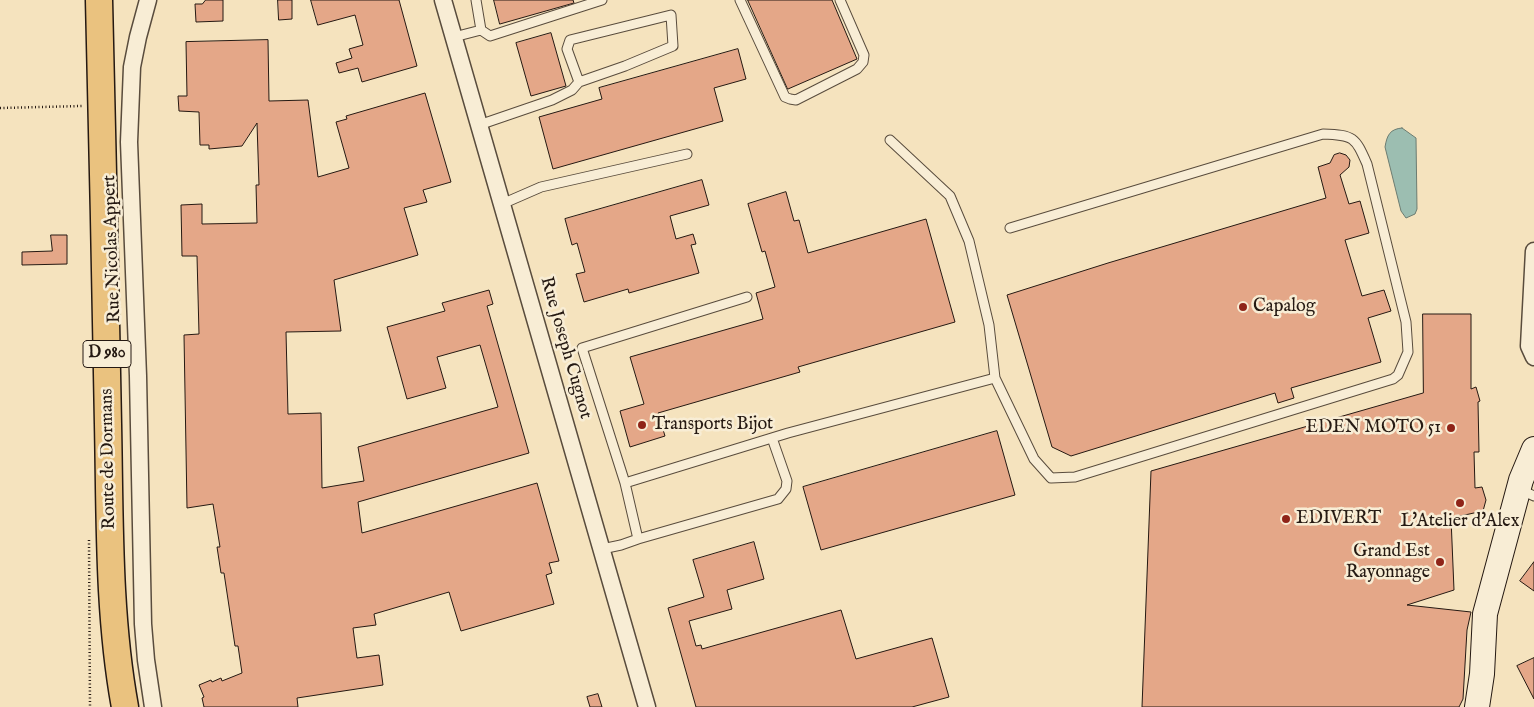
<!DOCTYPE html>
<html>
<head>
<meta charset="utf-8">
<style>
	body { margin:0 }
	canvas { display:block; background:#f5e3be }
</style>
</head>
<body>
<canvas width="1534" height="707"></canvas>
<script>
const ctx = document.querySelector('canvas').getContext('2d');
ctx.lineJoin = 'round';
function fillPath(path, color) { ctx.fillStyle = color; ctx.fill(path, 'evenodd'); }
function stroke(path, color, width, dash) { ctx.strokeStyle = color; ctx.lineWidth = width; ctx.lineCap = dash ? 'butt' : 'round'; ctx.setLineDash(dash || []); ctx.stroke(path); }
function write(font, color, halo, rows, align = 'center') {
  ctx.font = font + ' "IM FELL English",serif'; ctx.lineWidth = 5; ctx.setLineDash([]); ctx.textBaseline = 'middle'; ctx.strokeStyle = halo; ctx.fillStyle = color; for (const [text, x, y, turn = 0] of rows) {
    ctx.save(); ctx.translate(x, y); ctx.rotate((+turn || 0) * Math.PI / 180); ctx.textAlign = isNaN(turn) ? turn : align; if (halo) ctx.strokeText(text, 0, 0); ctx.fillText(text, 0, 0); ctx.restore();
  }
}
const water = new Path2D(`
	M1402 128 1416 138 1417 209 1415 214 1406 218 1401 211 1385 147C1387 135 1390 129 1402 128Z`);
fillPath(water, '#9cbeb1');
stroke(water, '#6c7c71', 1);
const building = new Path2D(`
	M206 0H223V21L196 22 195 4H202Z
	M278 0H292V19L279 20Z
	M311 0H399L417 66 362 82 358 68 339 73 336 63 352 58 349 49 363 45 355 15 318 25Z
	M494 0H573L574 3 500 24Z
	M748 0H832L857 59 788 89Z
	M551 33 566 86 531 96 516 43Z
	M268 40 269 101 308 100 318 177 349 168 336 122 347 119 346 116 425 93 451 182 423 190 427 202 404 208 418 255 334 280 341 331 286 332 288 414 321 413 322 488 364 481 358 447 498 407 480 345 437 357 446 388 407 399 387 327 445 311 442 303 489 290 493 304 487 306 529 453 358 502 362 533 537 483 559 561 549 563 552 573 546 575 554 604 461 631 449 592 374 614 376 625 353 628 357 658 379 655 383 685 297 698 298 707H204L202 698 204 697 199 685 211 680 212 682 221 678 222 681 242 673 238 646H235L224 573H221L217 547H220L213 504 187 508 184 335 199 334 197 256H182L181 205 202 204V224L257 223 256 185H259L257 123 242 146 209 149V145H200L199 112 179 111 178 96H187L186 42Z
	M738 49 746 79 714 88 723 121 553 169 539 117 602 99 599 88Z
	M1340 153 1346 155 1350 160 1349 167 1340 175 1349 204 1360 201 1369 233 1345 240 1362 296 1384 290 1391 311 1368 318 1381 362 1291 388 1294 398 1278 403 1275 393 1071 456 1052 447 1007 295 1108 263 1326 198 1318 167 1330 163 1334 155Z
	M702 180 709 205 670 216 676 239 693 234 696 244 691 245 699 273 629 293 628 289 584 302 576 274 585 272 577 243 572 245 565 219Z
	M786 192 794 221 799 220 808 253 926 219 955 322 798 367 800 372 658 413 665 436 630 447 620 411 644 404 630 357 763 319 756 293 775 287 765 251 762 252 748 204Z
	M51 235H67V264L22 265V252L52 251Z
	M1423 314H1471V389L1476 387 1480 401 1478 402 1479 452H1474L1475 488 1482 487 1486 500 1483 511 1451 518 1454 590 1407 605 1471 612 1467 630 1463 699 1459 707H1142L1151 471 1423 393Z
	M997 431 1015 495 821 550 803 487Z
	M754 542 764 579 727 590 732 609 689 621 696 646 701 645 702 649 841 610 856 659 932 638 949 697 912 707H696L668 608 704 597 693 560Z
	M1534 562V591L1520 581Z
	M1534 658V699L1517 666Z
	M598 694 602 707H590L587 697Z`);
fillPath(building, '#e4a788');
stroke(building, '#251912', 1);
const lane = new Path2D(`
	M476 0 481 30
	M740 0 785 97 790 99 796 100 857 69 863 62 864 55 840 0
	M671 15 673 46 625 66 579 82 567 49 570 40Z
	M454 37 481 30 490 36 602 0
	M479 125 552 100 572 90 579 82
	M890 140 950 196 969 241 989 325 995 378
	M502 204 541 187 687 154
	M625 483 582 348 747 297
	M1519 489 1534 496
	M638 539 778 499 786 489 787 481 772 438
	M602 549 621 545 638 539 625 483 788 433 995 378 1034 459 1051 478 1075 477 1393 379 1398 375 1408 352 1406 322 1367 164C1355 137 1354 135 1323 134L1010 228`);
const street = new Path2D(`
	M148 0 138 37 132 67 129 142 138 376 143 624 146 660 153 707
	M443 0 647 707
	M1534 251 1529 346 1534 357`);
const secondary = new Path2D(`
	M1477 707 1482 674 1485 614 1521 480 1534 449`);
const primary = new Path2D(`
	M99 0C103 141 105 283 108 424 110 518 108 614 125 707`);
stroke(lane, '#594c3d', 11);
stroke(street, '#594c3d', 19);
stroke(secondary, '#251912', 26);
stroke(primary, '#251912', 29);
stroke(new Path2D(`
	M0 108 82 106
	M89 540 90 707`), '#251912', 2.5, [1, 2.5]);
stroke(lane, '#f8edd5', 9);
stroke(street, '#f8edd5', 16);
stroke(secondary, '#f8edd5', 24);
stroke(primary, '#eac27f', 26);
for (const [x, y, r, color] of [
	[1243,307,5,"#8f2418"],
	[642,425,5,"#8f2418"],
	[1451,428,5,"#8f2418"],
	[1460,503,5,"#8f2418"],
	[1286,519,5,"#8f2418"],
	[1440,562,5,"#8f2418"]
]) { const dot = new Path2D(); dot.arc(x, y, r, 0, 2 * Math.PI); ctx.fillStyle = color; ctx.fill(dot); stroke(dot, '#f8edd5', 2); }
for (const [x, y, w] of [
	[107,354,48]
]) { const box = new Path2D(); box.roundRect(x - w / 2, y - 13.5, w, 27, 4); ctx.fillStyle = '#f8edd5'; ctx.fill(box); stroke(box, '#251912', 1); }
write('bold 16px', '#251912', null, [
	["D 980",107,354]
]);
write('18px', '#251912', '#f8edd5', [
	["Rue Nicolas Appert",113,249,-92],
	["Rue Joseph Cugnot",565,348,74],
	["Route de Dormans",109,459,-91]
]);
write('18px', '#251912', '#f8edd5', [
	["Capalog",1253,307],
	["Transports Bijot",652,425],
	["EDEN MOTO 51",1441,428,"right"],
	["EDIVERT",1296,519],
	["L'Atelier d'Alex",1460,522,"center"],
	["Grand Est",1430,552,"right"],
	["Rayonnage",1430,573,"right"]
], 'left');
</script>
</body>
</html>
